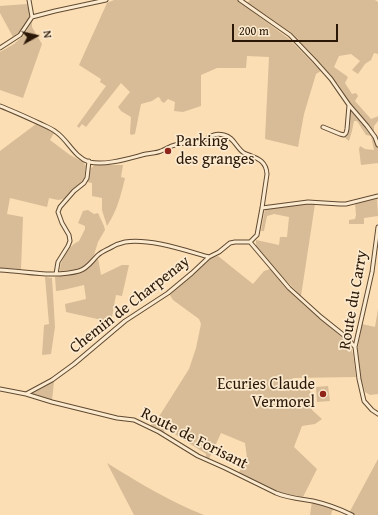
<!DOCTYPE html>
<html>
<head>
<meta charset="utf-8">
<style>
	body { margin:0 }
	#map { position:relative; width:378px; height:515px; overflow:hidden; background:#fbdeb4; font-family:"Gentium Book Plus",serif }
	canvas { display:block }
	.north { position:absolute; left:16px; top:16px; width:40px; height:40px; -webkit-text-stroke:3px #fceace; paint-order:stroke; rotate:82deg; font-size:11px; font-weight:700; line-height:16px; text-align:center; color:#2b1707 }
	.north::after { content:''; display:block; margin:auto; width:14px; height:18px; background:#2b1707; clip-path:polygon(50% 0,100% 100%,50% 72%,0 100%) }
	.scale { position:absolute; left:232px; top:24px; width:106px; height:18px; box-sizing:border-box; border:2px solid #2b1707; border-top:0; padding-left:5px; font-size:12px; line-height:14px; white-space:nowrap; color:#2b1707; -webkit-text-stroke:3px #fceace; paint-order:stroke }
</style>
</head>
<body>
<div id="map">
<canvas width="378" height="515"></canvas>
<div class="north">N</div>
<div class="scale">200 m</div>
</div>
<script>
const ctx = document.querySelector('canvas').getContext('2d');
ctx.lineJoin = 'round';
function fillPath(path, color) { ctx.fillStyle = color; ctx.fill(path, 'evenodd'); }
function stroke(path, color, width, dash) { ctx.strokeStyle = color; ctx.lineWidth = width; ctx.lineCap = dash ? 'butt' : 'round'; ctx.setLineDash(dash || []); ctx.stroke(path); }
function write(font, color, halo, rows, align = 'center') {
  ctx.font = font + ' "Gentium Book Plus",serif'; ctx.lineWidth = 3.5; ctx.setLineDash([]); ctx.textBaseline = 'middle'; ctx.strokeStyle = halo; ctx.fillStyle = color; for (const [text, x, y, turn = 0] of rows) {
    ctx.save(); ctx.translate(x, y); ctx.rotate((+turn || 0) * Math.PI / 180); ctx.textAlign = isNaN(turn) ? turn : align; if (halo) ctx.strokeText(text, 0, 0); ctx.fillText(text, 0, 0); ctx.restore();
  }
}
fillPath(new Path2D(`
	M114 0H237L288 38 321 71 316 74 304 114 298 147 265 139 269 57 247 56 246 68H217L201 75V106L183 112 174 111 175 102 168 99 164 103 161 101 160 98 158 97 152 101 141 104 135 134 131 135 130 133 131 117 121 111 118 107 130 92 121 83 86 127 82 124 79 128 77 126 106 86 100 82 101 79 79 65 107 3Z
	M249 0H375L378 2V54L374 53 371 60 365 64 358 74 352 70 360 61 351 54 339 56 334 67 348 77 345 83 352 94 356 93 358 96 355 101 371 119 376 117 378 116V121L374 126V132L350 103 338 84 324 67 293 34 247 2 250 1Z
	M27 4C28 8 30 13 29 17 27 24 19 33 13 37L0 13V6Z
	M32 22V27L42 44 23 98 0 90V52L14 44 24 35Z
	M350 110H352C361 121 374 133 378 147 378 152 378 158 378 163L361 165 359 149 360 146 365 149 374 150 371 136 366 135 357 121H354L352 131 349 141 345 138 349 130Z
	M36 124 54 133 50 140 70 155 83 162 86 166 84 179 64 199 58 200 49 198 47 207 10 198 7 214 23 217 21 269 0 268V151Z
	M95 165H123L121 177 125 178C121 195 117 211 107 226L102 210V198L92 196V183L87 182 91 168Z
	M377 197 378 216 364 218V224H349V220L355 219 356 215 355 203Z
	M309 203 315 204 301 296 274 268 256 247V240L279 245 280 237H287L289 217 274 214 267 216 264 231H261L265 209 289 205Z
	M88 210 94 214 98 213 104 226 105 230 98 242 94 255 89 262 78 270 60 271C60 261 69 245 79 241L85 229V226L78 223 83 211Z
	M218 256 253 284 264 271 270 269 300 301 347 342 351 348 353 354 356 377 293 378 292 384 310 386 312 410 322 419 315 424 302 426 294 447 317 469 302 499 282 495 238 474 247 458 245 443 221 433 209 459 206 457V454L173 433 166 429 163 434 149 427 160 415 189 369 196 348 201 324 199 319 173 300 170 295 211 258Z
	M98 258 101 275 122 265H129L122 296 116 295 111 322 66 312 65 304 86 299 84 285 63 290 56 291 55 277 83 272Z
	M45 277 52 278 55 327 51 354 42 355 44 325 49 324Z
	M378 309V394L370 395 365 392 361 377 357 352 362 324 375 327Z
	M54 381 52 401 33 396 32 394Z
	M328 386 330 401 317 402 316 387Z
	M378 459V515H352L349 513Z
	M107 463C138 482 170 502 204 515H134Z
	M312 501 335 508 332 511 331 515H310Z`), '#d8bc97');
const minor = new Path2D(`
	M29 0 32 17
	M240 0 290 35 315 61 331 79 349 105 367 126 375 137 378 145
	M0 48 20 35 32 17 55 11 106 0
	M0 106C13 111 26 117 39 123 45 126 51 128 56 132 68 140 74 157 89 162 106 166 130 158 146 154 151 153 157 153 161 151 166 149 170 146 175 145 183 142 191 144 199 142 209 140 210 132 224 135 234 137 236 148 244 153 255 158 266 159 267 174L262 208 257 235 250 242
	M323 127 340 134 344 135 346 133 347 129 349 105
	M262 208 308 202 340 204H346L378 196
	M378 227 372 272 355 347 359 379 364 401 372 410 378 414
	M250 242 289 288 321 317 346 337 355 347
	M0 270C26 271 53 278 79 271 87 269 92 261 97 256 101 252 106 250 110 248 115 245 120 243 125 242 149 238 184 250 209 257
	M56 274 58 262 68 246 70 241 69 235 62 223 58 212 60 207 74 191 84 183 87 178 89 161
	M0 389 26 394 52 402 117 418 134 420 159 432 198 456 225 468 276 493C288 498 301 499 313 501 326 504 340 509 352 515
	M26 394 52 380 74 364 125 321 168 293 192 273 209 257 219 252 230 243 235 242H250`);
stroke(minor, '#5f4932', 5);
stroke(minor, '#fceace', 3);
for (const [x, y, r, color] of [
	[168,151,4,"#8f2418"],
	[323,394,4,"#8f2418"]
]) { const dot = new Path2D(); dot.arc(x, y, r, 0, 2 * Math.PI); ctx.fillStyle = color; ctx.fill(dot); stroke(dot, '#fceace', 1.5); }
write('16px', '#2b1707', '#fceace', [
	["Parking",176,142],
	["des granges",176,160],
	["Ecuries Claude",315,385,"right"],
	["Vermorel",315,403,"right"]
], 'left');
write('16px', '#2b1707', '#fceace', [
	["Route du Carry",354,300,-80],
	["Chemin de Charpenay",130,305,-38],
	["Route de Forisant",194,439,27]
]);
</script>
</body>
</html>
